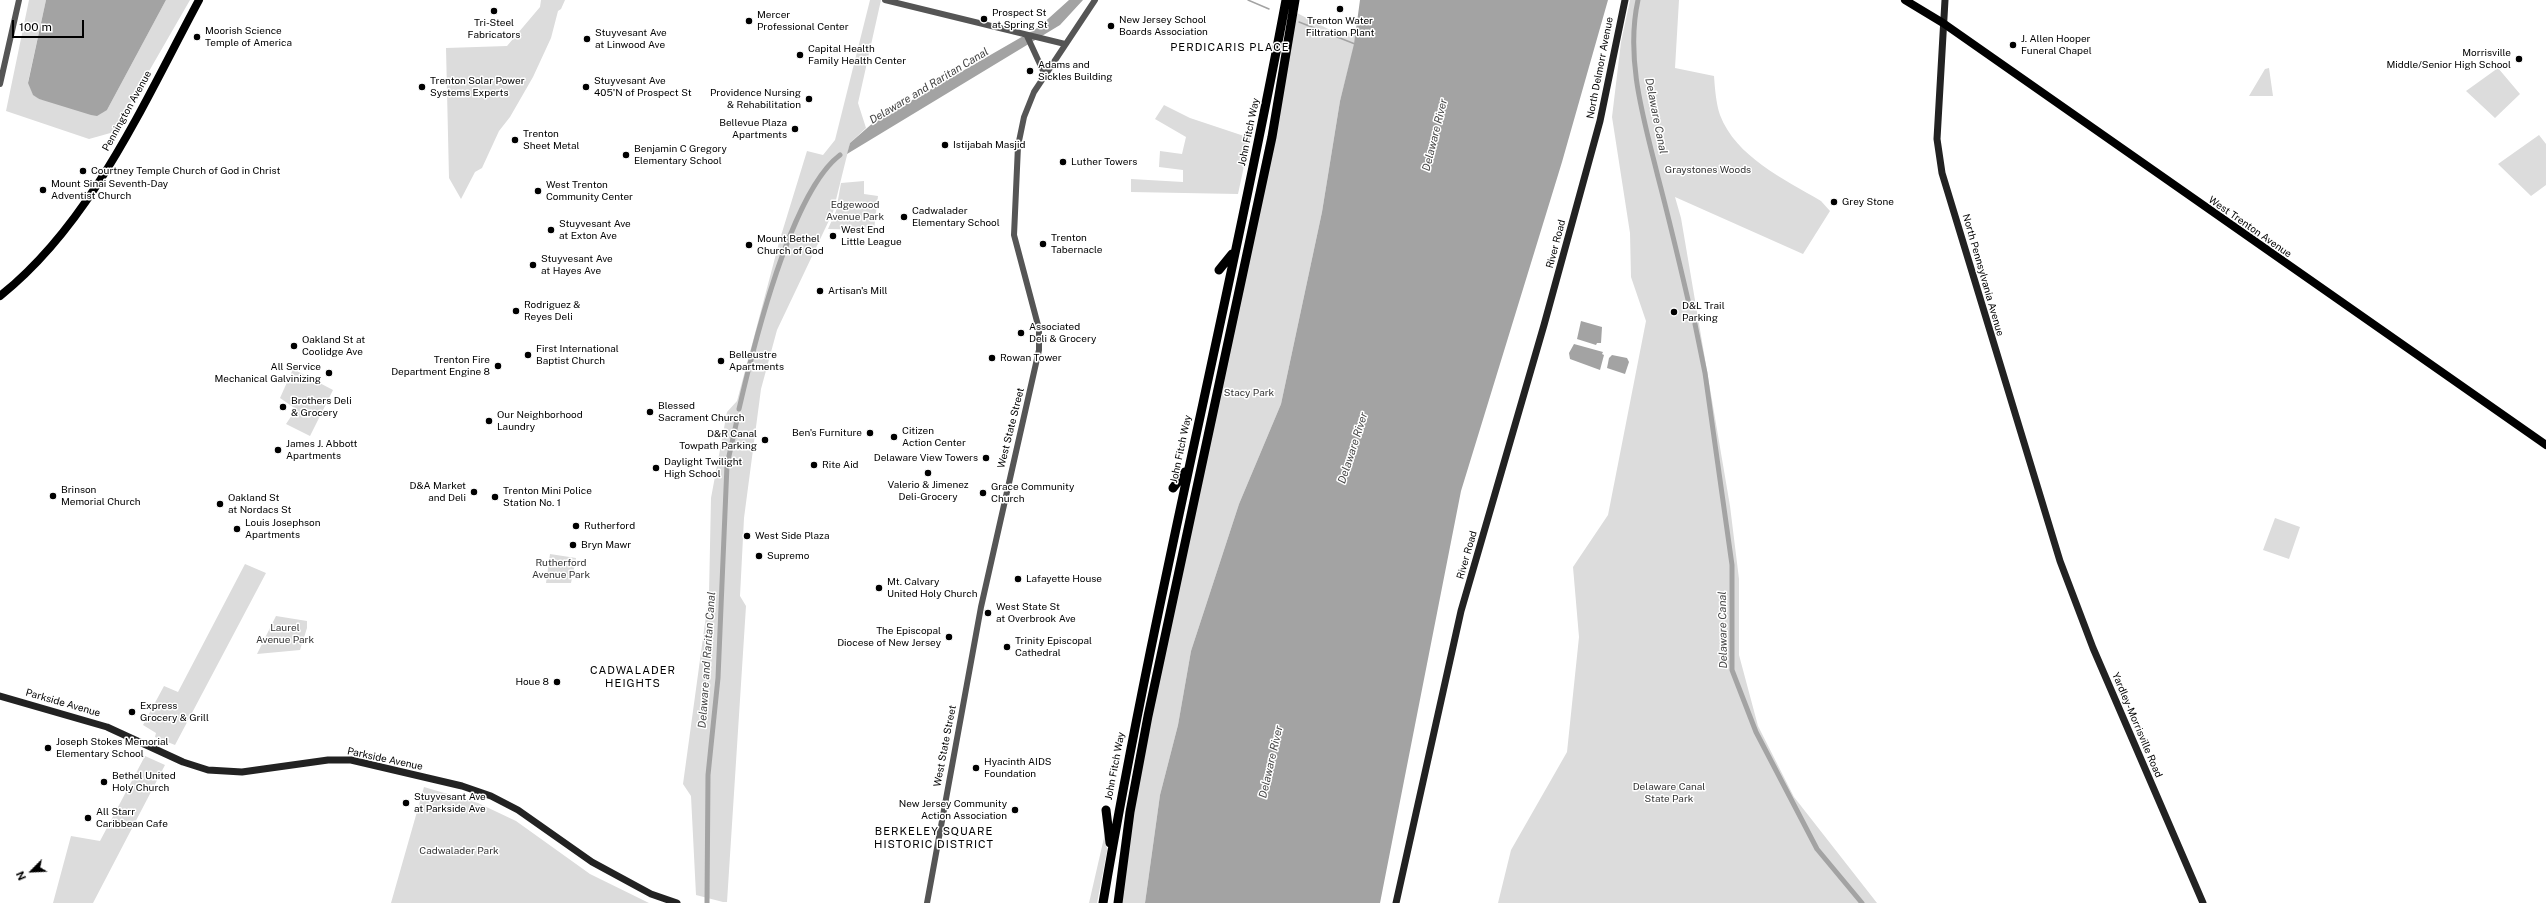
<!DOCTYPE html>
<html>
<head>
<meta charset="utf-8">
<style>
	body { margin:0 }
	#map { position:relative; width:2546px; height:903px; overflow:hidden; background:#fff; font-family:"Public Sans",sans-serif }
	canvas { display:block }
	.north { position:absolute; left:12px; top:851px; width:40px; height:40px; -webkit-text-stroke:3px #fff; paint-order:stroke; rotate:246deg; font-size:11px; font-weight:700; line-height:16px; text-align:center; color:#000 }
	.north::after { content:''; display:block; margin:auto; width:14px; height:18px; background:#000; clip-path:polygon(50% 0,100% 100%,50% 72%,0 100%) }
	.scale { position:absolute; left:12px; top:20px; width:72px; height:18px; box-sizing:border-box; border:2px solid #000; border-top:0; padding-left:5px; font-size:12px; line-height:14px; white-space:nowrap; color:#000; -webkit-text-stroke:3px #fff; paint-order:stroke }
</style>
</head>
<body>
<div id="map">
<canvas width="2546" height="903"></canvas>
<div class="north">N</div>
<div class="scale">100 m</div>
</div>
<script>
const ctx = document.querySelector('canvas').getContext('2d');
ctx.lineJoin = 'round';
function fillPath(path, color) { ctx.fillStyle = color; ctx.fill(path, 'evenodd'); }
function stroke(path, color, width, dash) { ctx.strokeStyle = color; ctx.lineWidth = width; ctx.lineCap = dash ? 'butt' : 'round'; ctx.setLineDash(dash || []); ctx.stroke(path); }
function write(font, color, halo, rows, align = 'center') {
  ctx.font = font + ' "Public Sans",sans-serif'; ctx.lineWidth = 3; ctx.setLineDash([]); ctx.textBaseline = 'middle'; ctx.strokeStyle = halo; ctx.fillStyle = color; for (const [text, x, y, turn = 0] of rows) {
    ctx.save(); ctx.translate(x, y); ctx.rotate((+turn || 0) * Math.PI / 180); ctx.textAlign = isNaN(turn) ? turn : align; if (halo) ctx.strokeText(text, 0, 0); ctx.fillText(text, 0, 0); ctx.restore();
  }
}
fillPath(new Path2D(`
	M29 0H46L28 82 33 94 39 99 107 110 166 0H190L114 132 89 139 6 111Z
	M541 0H565L561 9 558 11 551 38 533 77 510 117 499 131 482 168 475 172 461 199 449 178 446 48 507 46 540 7Z
	M870 0H881L858 103 866 128 850 143 833 212 777 330 761 389 744 518 740 596 746 606 727 902H723L696 895 691 796 683 784 709 594 711 498 727 412 737 401 780 239 807 151 823 155 835 140Z
	M1630 0H1679L1675 68 1714 76C1715 89 1716 103 1720 115 1736 157 1784 179 1821 201L1830 211 1803 254 1675 197 1681 218 1730 506 1739 579V655L1758 726 1794 797 1877 903H1498L1511 850 1567 752 1579 637 1573 567 1608 515 1646 321 1631 277 1630 233 1612 117 1621 42Z
	M1293 11 1340 35 1358 31 1340 101 1322 212 1281 404 1239 504 1191 651 1178 725 1160 795 1145 903H1117L1130 812Z
	M2269 68 2273 96H2249L2265 69Z
	M2498 68 2520 94 2495 118 2466 91Z
	M1164 105 1190 118 1250 138 1238 194 1131 192V179L1183 182V170L1159 167 1160 151 1182 154 1186 137 1155 119Z
	M2539 135 2546 144V185L2531 196 2498 164Z
	M864 181V194L878 196 874 230 828 229 836 211 841 183Z
	M293 369 333 390 310 436 286 424 296 409 280 398Z
	M2275 518 2300 527 2289 559 2263 550Z
	M550 554 576 558 571 583H546Z
	M245 564 266 573 175 745 155 737 156 733 143 725 164 686 178 692Z
	M276 616 307 621V628L300 650 257 654Z
	M145 756 165 765 93 903H53L71 836 100 841Z
	M424 787 478 803 516 821 590 874 649 903H391Z
	M1106 829 1107 851 1097 903H1089Z`), '#dcdcdc');
fillPath(new Path2D(`
	M46 0H166L107 110 97 116 91 115 39 99 33 95 28 83Z
	M1069 0H1083L1060 25 847 154 850 143 874 122 1039 27Z
	M1360 0H1608L1562 162 1461 491 1380 903H1145L1160 795 1178 725 1191 651 1239 504 1281 404 1322 212 1340 101 1354 44Z
	M1581 321 1602 327 1601 343H1597L1596 345 1577 339Z
	M1574 344 1603 352 1602 354 1604 355 1600 370 1570 359 1569 353Z
	M1612 355 1627 358 1629 362 1625 374 1607 368 1609 358Z`), '#a3a3a3');
stroke(new Path2D(`
	M1248 0 1269 9
	M1299 22 1355 44`), '#a3a3a3', 1.5);
stroke(new Path2D(`
	M1638 0C1625 59 1644 120 1658 177 1669 219 1679 261 1689 304
	M1695 324 1705 373 1732 565V670L1756 732 1817 849 1862 903
	M739 409C753 348 791 192 840 155
	M707 903 708 775 718 678 727 465 737 420`), '#a3a3a3', 5);
stroke(new Path2D(`
	M885 0 1065 44
	M1027 36 1045 75
	M0 84 19 0
	M927 903 981 607 1039 350V329L1014 235 1018 146 1024 117 1034 92 1095 0`), '#555', 6);
stroke(new Path2D(`
	M1945 0 1937 139 1942 173 2060 561 2093 648 2203 903
	M0 696 107 727 183 762 208 770 242 772 328 760H351L462 786 491 796 518 810 592 862 651 894 677 903
	M1396 903 1461 611 1544 325 1600 121 1625 0`), '#222', 7);
stroke(new Path2D(`
	M1905 0 1943 23 2546 445
	M0 296C92 223 144 102 199 0`), '#000', 8);
stroke(new Path2D(`
	M1219 270 1232 254
	M1173 488 1185 472
	M1106 810 1110 843
	M1103 903C1154 600 1230 302 1286 0
	M1118 903 1130 812 1148 716 1272 137 1295 0`), '#000', 9);
for (const [x, y, r, color] of [
	[1340,9,4,"#000"],
	[494,11,4,"#000"],
	[984,19,4,"#000"],
	[749,21,4,"#000"],
	[1111,26,4,"#000"],
	[197,37,4,"#000"],
	[587,39,4,"#000"],
	[2013,45,4,"#000"],
	[800,55,4,"#000"],
	[2519,59,4,"#000"],
	[1030,71,4,"#000"],
	[422,87,4,"#000"],
	[586,87,4,"#000"],
	[809,99,4,"#000"],
	[795,129,4,"#000"],
	[515,140,4,"#000"],
	[945,145,4,"#000"],
	[626,155,4,"#000"],
	[1063,162,4,"#000"],
	[83,171,4,"#000"],
	[43,190,4,"#000"],
	[538,191,4,"#000"],
	[1834,202,4,"#000"],
	[904,217,4,"#000"],
	[551,230,4,"#000"],
	[833,236,4,"#000"],
	[1043,244,4,"#000"],
	[749,245,4,"#000"],
	[533,265,4,"#000"],
	[820,291,4,"#000"],
	[516,311,4,"#000"],
	[1674,312,4,"#000"],
	[1021,333,4,"#000"],
	[294,346,4,"#000"],
	[528,355,4,"#000"],
	[992,358,4,"#000"],
	[721,361,4,"#000"],
	[498,366,4,"#000"],
	[329,373,4,"#000"],
	[283,407,4,"#000"],
	[650,412,4,"#000"],
	[489,421,4,"#000"],
	[870,433,4,"#000"],
	[894,437,4,"#000"],
	[765,440,4,"#000"],
	[278,450,4,"#000"],
	[986,458,4,"#000"],
	[814,465,4,"#000"],
	[656,468,4,"#000"],
	[928,473,4,"#000"],
	[474,492,4,"#000"],
	[983,493,4,"#000"],
	[53,496,4,"#000"],
	[495,497,4,"#000"],
	[220,504,4,"#000"],
	[576,526,4,"#000"],
	[237,529,4,"#000"],
	[747,536,4,"#000"],
	[573,545,4,"#000"],
	[759,556,4,"#000"],
	[1018,579,4,"#000"],
	[879,588,4,"#000"],
	[988,613,4,"#000"],
	[949,637,4,"#000"],
	[1007,647,4,"#000"],
	[557,682,4,"#000"],
	[132,712,4,"#000"],
	[48,748,4,"#000"],
	[976,768,4,"#000"],
	[104,782,4,"#000"],
	[406,803,4,"#000"],
	[1015,810,4,"#000"],
	[88,818,4,"#000"]
]) { const dot = new Path2D(); dot.arc(x, y, r, 0, 2 * Math.PI); ctx.fillStyle = color; ctx.fill(dot); stroke(dot, '#fff', 1.5); }
write('10px', '#000', '#fff', [
	["Prospect St",992,13],
	["at Spring St",992,25],
	["Mercer",757,15],
	["Professional Center",757,27],
	["New Jersey School",1119,20],
	["Boards Association",1119,32],
	["Trenton Water",1340,21,"center"],
	["Filtration Plant",1340,33,"center"],
	["Tri-Steel",494,23,"center"],
	["Fabricators",494,35,"center"],
	["Moorish Science",205,31],
	["Temple of America",205,43],
	["Stuyvesant Ave",595,33],
	["at Linwood Ave",595,45],
	["J. Allen Hooper",2021,39],
	["Funeral Chapel",2021,51],
	["Capital Health",808,49],
	["Family Health Center",808,61],
	["Morrisville",2511,53,"right"],
	["Middle/Senior High School",2511,65,"right"],
	["Adams and",1038,65],
	["Sickles Building",1038,77],
	["Trenton Solar Power",430,81],
	["Systems Experts",430,93],
	["Stuyvesant Ave",594,81],
	["405'N of Prospect St",594,93],
	["Providence Nursing",801,93,"right"],
	["& Rehabilitation",801,105,"right"],
	["Bellevue Plaza",787,123,"right"],
	["Apartments",787,135,"right"],
	["Trenton",523,134],
	["Sheet Metal",523,146],
	["Istijabah Masjid",953,145],
	["Benjamin C Gregory",634,149],
	["Elementary School",634,161],
	["Luther Towers",1071,162],
	["Courtney Temple Church of God in Christ",91,171],
	["Mount Sinai Seventh-Day",51,184],
	["Adventist Church",51,196],
	["West Trenton",546,185],
	["Community Center",546,197],
	["Grey Stone",1842,202],
	["Cadwalader",912,211],
	["Elementary School",912,223],
	["Stuyvesant Ave",559,224],
	["at Exton Ave",559,236],
	["West End",841,230],
	["Little League",841,242],
	["Trenton",1051,238],
	["Tabernacle",1051,250],
	["Mount Bethel",757,239],
	["Church of God",757,251],
	["Stuyvesant Ave",541,259],
	["at Hayes Ave",541,271],
	["Artisan's Mill",828,291],
	["Rodriguez &",524,305],
	["Reyes Deli",524,317],
	["D&L Trail",1682,306],
	["Parking",1682,318],
	["Associated",1029,327],
	["Deli & Grocery",1029,339],
	["Oakland St at",302,340],
	["Coolidge Ave",302,352],
	["First International",536,349],
	["Baptist Church",536,361],
	["Belleustre",729,355],
	["Apartments",729,367],
	["Rowan Tower",1000,358],
	["Trenton Fire",490,360,"right"],
	["Department Engine 8",490,372,"right"],
	["All Service",321,367,"right"],
	["Mechanical Galvinizing",321,379,"right"],
	["Brothers Deli",291,401],
	["& Grocery",291,413],
	["Blessed",658,406],
	["Sacrament Church",658,418],
	["Our Neighborhood",497,415],
	["Laundry",497,427],
	["Citizen",902,431],
	["Action Center",902,443],
	["Ben's Furniture",862,433,"right"],
	["D&R Canal",757,434,"right"],
	["Towpath Parking",757,446,"right"],
	["James J. Abbott",286,444],
	["Apartments",286,456],
	["Delaware View Towers",978,458,"right"],
	["Daylight Twilight",664,462],
	["High School",664,474],
	["Rite Aid",822,465],
	["Valerio & Jimenez",928,485,"center"],
	["Deli-Grocery",928,497,"center"],
	["D&A Market",466,486,"right"],
	["and Deli",466,498,"right"],
	["Grace Community",991,487],
	["Church",991,499],
	["Brinson",61,490],
	["Memorial Church",61,502],
	["Trenton Mini Police",503,491],
	["Station No. 1",503,503],
	["Oakland St",228,498],
	["at Nordacs St",228,510],
	["Louis Josephson",245,523],
	["Apartments",245,535],
	["Rutherford",584,526],
	["West Side Plaza",755,536],
	["Bryn Mawr",581,545],
	["Supremo",767,556],
	["Lafayette House",1026,579],
	["Mt. Calvary",887,582],
	["United Holy Church",887,594],
	["West State St",996,607],
	["at Overbrook Ave",996,619],
	["The Episcopal",941,631,"right"],
	["Diocese of New Jersey",941,643,"right"],
	["Trinity Episcopal",1015,641],
	["Cathedral",1015,653],
	["Houe 8",549,682,"right"],
	["Express",140,706],
	["Grocery & Grill",140,718],
	["Joseph Stokes Memorial",56,742],
	["Elementary School",56,754],
	["Hyacinth AIDS",984,762],
	["Foundation",984,774],
	["Bethel United",112,776],
	["Holy Church",112,788],
	["Stuyvesant Ave",414,797],
	["at Parkside Ave",414,809],
	["New Jersey Community",1007,804,"right"],
	["Action Association",1007,816,"right"],
	["All Starr",96,812],
	["Caribbean Cafe",96,824]
], 'left');
write('10px', '#000', '#fff', [
	["North Delmorr Avenue",1600,68,-79],
	["Pennington Avenue",127,111,-61],
	["John Fitch Way",1249,132,-78],
	["West Trenton Avenue",2250,227,35],
	["River Road",1556,244,-75],
	["North Pennsylvania Avenue",1983,275,74],
	["West State Street",1011,428,-76],
	["John Fitch Way",1181,449,-78],
	["River Road",1467,555,-74],
	["Parkside Avenue",63,703,16],
	["Yardley-Morrisville Road",2137,725,67],
	["West State Street",945,746,-79],
	["Parkside Avenue",385,759,12],
	["John Fitch Way",1115,766,-79]
]);
write('10px', '#333', '#fff', [
	["Graystones Woods",1708,170],
	["Edgewood",855,205],
	["Avenue Park",855,217],
	["Stacy Park",1249,393],
	["Rutherford",561,563],
	["Avenue Park",561,575],
	["Laurel",285,628],
	["Avenue Park",285,640],
	["Delaware Canal",1669,787],
	["State Park",1669,799],
	["Cadwalader Park",459,851]
]);
ctx.letterSpacing = '1px';
write('11px', '#000', '#fff', [
	["PERDICARIS PLACE",1230,48],
	["CADWALADER",633,671],
	["HEIGHTS",633,684],
	["BERKELEY SQUARE",934,832],
	["HISTORIC DISTRICT",934,845]
]);
ctx.letterSpacing = '0px';
write('italic 11px', '#444', '#fff', [
	["Delaware and Raritan Canal",929,86,-31],
	["Delaware Canal",1656,116,79],
	["Delaware River",1435,135,-76],
	["Delaware River",1353,448,-72],
	["Delaware Canal",1723,630,-91],
	["Delaware and Raritan Canal",707,660,-86],
	["Delaware River",1271,762,-77]
]);
</script>
</body>
</html>
